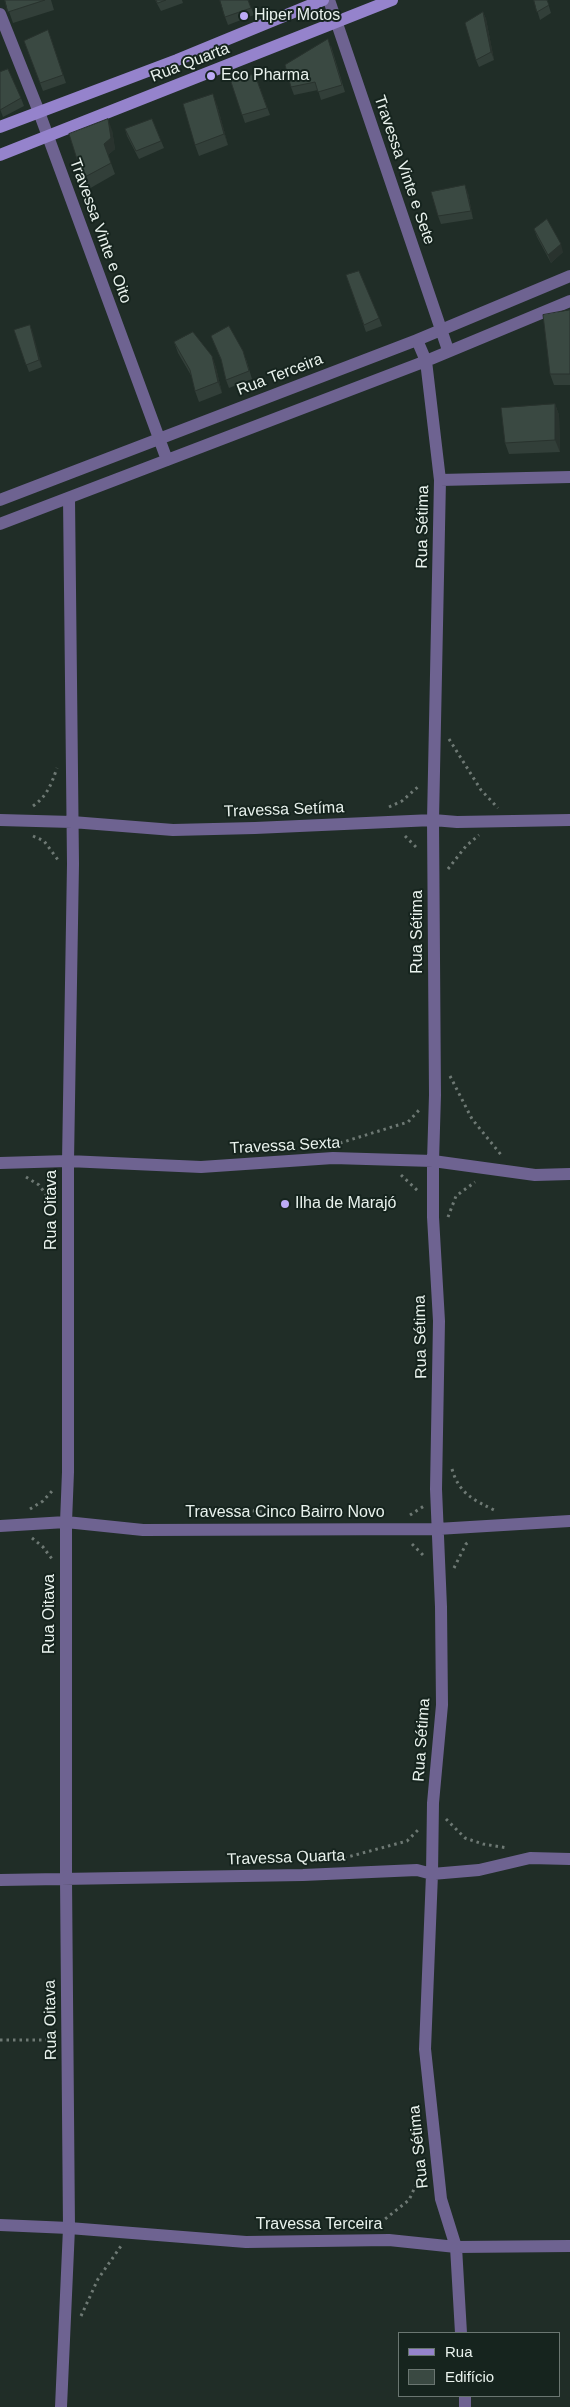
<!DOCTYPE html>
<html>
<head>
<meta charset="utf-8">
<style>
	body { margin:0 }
	#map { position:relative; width:570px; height:2407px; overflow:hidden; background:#202d27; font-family:Helvetica,sans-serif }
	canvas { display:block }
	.legend { position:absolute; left:398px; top:2332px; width:162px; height:65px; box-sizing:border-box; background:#16241e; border:1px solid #6a7671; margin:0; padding:6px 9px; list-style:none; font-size:15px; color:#e9f2ed }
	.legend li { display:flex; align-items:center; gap:10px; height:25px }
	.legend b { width:25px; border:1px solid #6a7671 }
</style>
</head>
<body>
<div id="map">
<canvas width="570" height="2407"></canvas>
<ul class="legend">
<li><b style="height:6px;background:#9583cc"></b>Rua</li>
<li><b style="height:14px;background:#3a4942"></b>Edifício</li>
</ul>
</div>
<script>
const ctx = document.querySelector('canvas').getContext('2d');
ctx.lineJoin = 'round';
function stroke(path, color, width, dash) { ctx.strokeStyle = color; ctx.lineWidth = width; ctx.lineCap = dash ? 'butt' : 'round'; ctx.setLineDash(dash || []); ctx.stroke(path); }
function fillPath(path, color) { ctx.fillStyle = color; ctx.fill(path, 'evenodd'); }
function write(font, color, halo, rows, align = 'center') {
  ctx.font = font + ' Helvetica,sans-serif'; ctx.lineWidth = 4; ctx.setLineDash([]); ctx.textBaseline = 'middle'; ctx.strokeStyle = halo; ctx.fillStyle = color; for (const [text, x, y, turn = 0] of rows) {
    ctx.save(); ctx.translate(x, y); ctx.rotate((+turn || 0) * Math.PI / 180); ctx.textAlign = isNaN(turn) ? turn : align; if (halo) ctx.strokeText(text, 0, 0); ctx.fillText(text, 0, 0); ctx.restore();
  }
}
stroke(new Path2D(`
	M449 739 481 790 498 808
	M33 806C47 796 51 785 57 768
	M389 807 402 801 420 785
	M33 836 44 841 58 860
	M405 836 418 849
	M448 869 466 846 479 835
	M450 1076 472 1119 502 1156
	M340 1143 408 1122 420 1109
	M401 1175 418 1191
	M26 1177 39 1185 53 1204
	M448 1217 456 1196 475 1182
	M452 1469C459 1494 474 1500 496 1511
	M30 1509 43 1501 53 1490
	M188 1514 246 1510 284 1514
	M410 1515 424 1506
	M32 1538 43 1547 52 1559
	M412 1544 425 1557
	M454 1568 466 1544 470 1541
	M446 1819 465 1838 483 1844 508 1848
	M344 1858 407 1841 418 1830
	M0 2040H54
	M375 2227 409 2200 423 2170
	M81 2316 98 2279 121 2246`), '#6e7974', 3, [2.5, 4]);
stroke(new Path2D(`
	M329 0 448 350
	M0 14 39 112 167 460
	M417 340 426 361 440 480 433 820 435 1095 433 1161V1217L439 1321 436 1489 441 1607 442 1705 433 1803 432 1874 425 2049 441 2199 456 2247 461 2333
	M440 480 570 477
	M0 500 417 340 570 276
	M0 524 426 361 570 301
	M0 820 72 822 173 830 255 828 433 820 457 822 570 820
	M0 1163 68 1161 201 1167 333 1158 433 1161 535 1175 570 1174
	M0 1526 66 1522 143 1530 437 1529 570 1521
	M0 1880 303 1875 417 1870 432 1874 479 1870 530 1858 570 1859
	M0 2225 69 2228 246 2242 389 2240 456 2247 570 2246
	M465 2396V2407
	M61 2407 69 2228 66 1879V1522L68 1472V1161L73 864 69 498`), '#6e6391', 12);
stroke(new Path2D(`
	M0 127 177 60 323 0
	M0 155 392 0`), '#9583cc', 12);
fillPath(new Path2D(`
	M5 0H51L54 10 13 23Z
	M155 0H182L183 3 161 11Z
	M248 0 254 15 228 25 225 17Z
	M534 0H547L551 13 540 20Z
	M483 12 486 19 494 60 479 67 476 60Z
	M48 30 66 83 43 91 24 41Z
	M331 46 345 92 321 100 318 90 294 95 291 87Z
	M255 75 270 115 245 123 229 76Z
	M21 98 24 106 3 117 0 109Z
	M217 105 228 145 199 156 195 145Z
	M152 119 164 148 139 159 127 136 125 129Z
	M112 130 115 149 108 155 115 174 87 190 83 178Z
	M468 193 473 219 441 224 438 216Z
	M534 229 563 252 551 263 537 237Z
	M346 275 379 318 382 326 366 332Z
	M570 310V385H554L550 374Z
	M30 325 42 367 29 372 14 330Z
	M211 336 246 359 252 379 229 388 226 380 222 362Z
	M174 342 212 356 216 368 222 393 199 402 195 391 192 377 178 353Z
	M555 404 559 415 560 452 509 454 505 443Z`), '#323f39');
fillPath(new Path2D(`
	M483 12 486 19 494 60 491 52Z
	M213 94 217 105 228 145 224 134Z
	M108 119 112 130 115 149 108 155 104 144Z
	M465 185 468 193 473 219 471 211Z
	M561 244 563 252 551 263 548 255Z
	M30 325 33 333 42 367 39 360Z
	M212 356 216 368 222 393 218 382Z
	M555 404 559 415 560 452 555 440Z`), '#29332e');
const building = new Path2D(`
	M5 0H45L8 12Z
	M156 0H166L158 3Z
	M220 0H248L251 8 225 17Z
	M534 0H547L549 5 537 12Z
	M483 12 491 52 476 60 465 23Z
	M48 30 63 75 40 83 24 41Z
	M328 39 342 85 318 92 315 82 291 87 285 65Z
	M8 69 21 98 0 110V72Z
	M255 75 267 108 242 115 229 76Z
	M213 94 224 134 195 145 183 104Z
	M108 119 111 138 104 144 111 163 83 178 69 134Z
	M152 119 161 141 136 151 125 129Z
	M465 185 471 211 438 216 431 192Z
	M547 219 561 244 548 255 534 229Z
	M359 271 379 318 364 325 346 275Z
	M570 310V374H550L543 315Z
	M30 325 39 360 26 365 14 330Z
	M229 326 243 351 249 371 226 380 221 359 211 336Z
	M193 332 212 356 218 382 195 391 190 370 174 342Z
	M555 404V440L505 443 501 408Z`);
fillPath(building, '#3a4942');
stroke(building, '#29332e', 1);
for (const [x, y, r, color] of [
	[244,16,5,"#bcaaf6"],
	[211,76,5,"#bcaaf6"],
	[285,1204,5,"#bcaaf6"]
]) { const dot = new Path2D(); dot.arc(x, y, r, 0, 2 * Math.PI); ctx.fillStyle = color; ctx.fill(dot); stroke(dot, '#16241e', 2); }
write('16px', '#e9f2ed', '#16241e', [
	["Hiper Motos",254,16],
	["Eco Pharma",221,76],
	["Ilha de Marajó",295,1204]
], 'left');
write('16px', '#e9f2ed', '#16241e', [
	["Rua Quarta",190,63,-21],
	["Travessa Vinte e Sete",404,170,71],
	["Travessa Vinte e Oito",100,231,70],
	["Rua Terceira",280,375,-21],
	["Rua Sétima",423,527,-89],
	["Travessa Setíma",284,810,-2],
	["Rua Sétima",418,932,-90],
	["Travessa Sexta",285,1146,-3],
	["Rua Oitava",52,1210,-90],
	["Rua Sétima",421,1337,-91],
	["Travessa Cinco Bairro Novo",285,1513],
	["Rua Oitava",50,1614,-90],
	["Rua Sétima",422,1740,-86],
	["Travessa Quarta",286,1858,-2],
	["Rua Oitava",51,2020,-91],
	["Rua Sétima",419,2147,-96],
	["Travessa Terceira",319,2225]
]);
</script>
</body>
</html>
